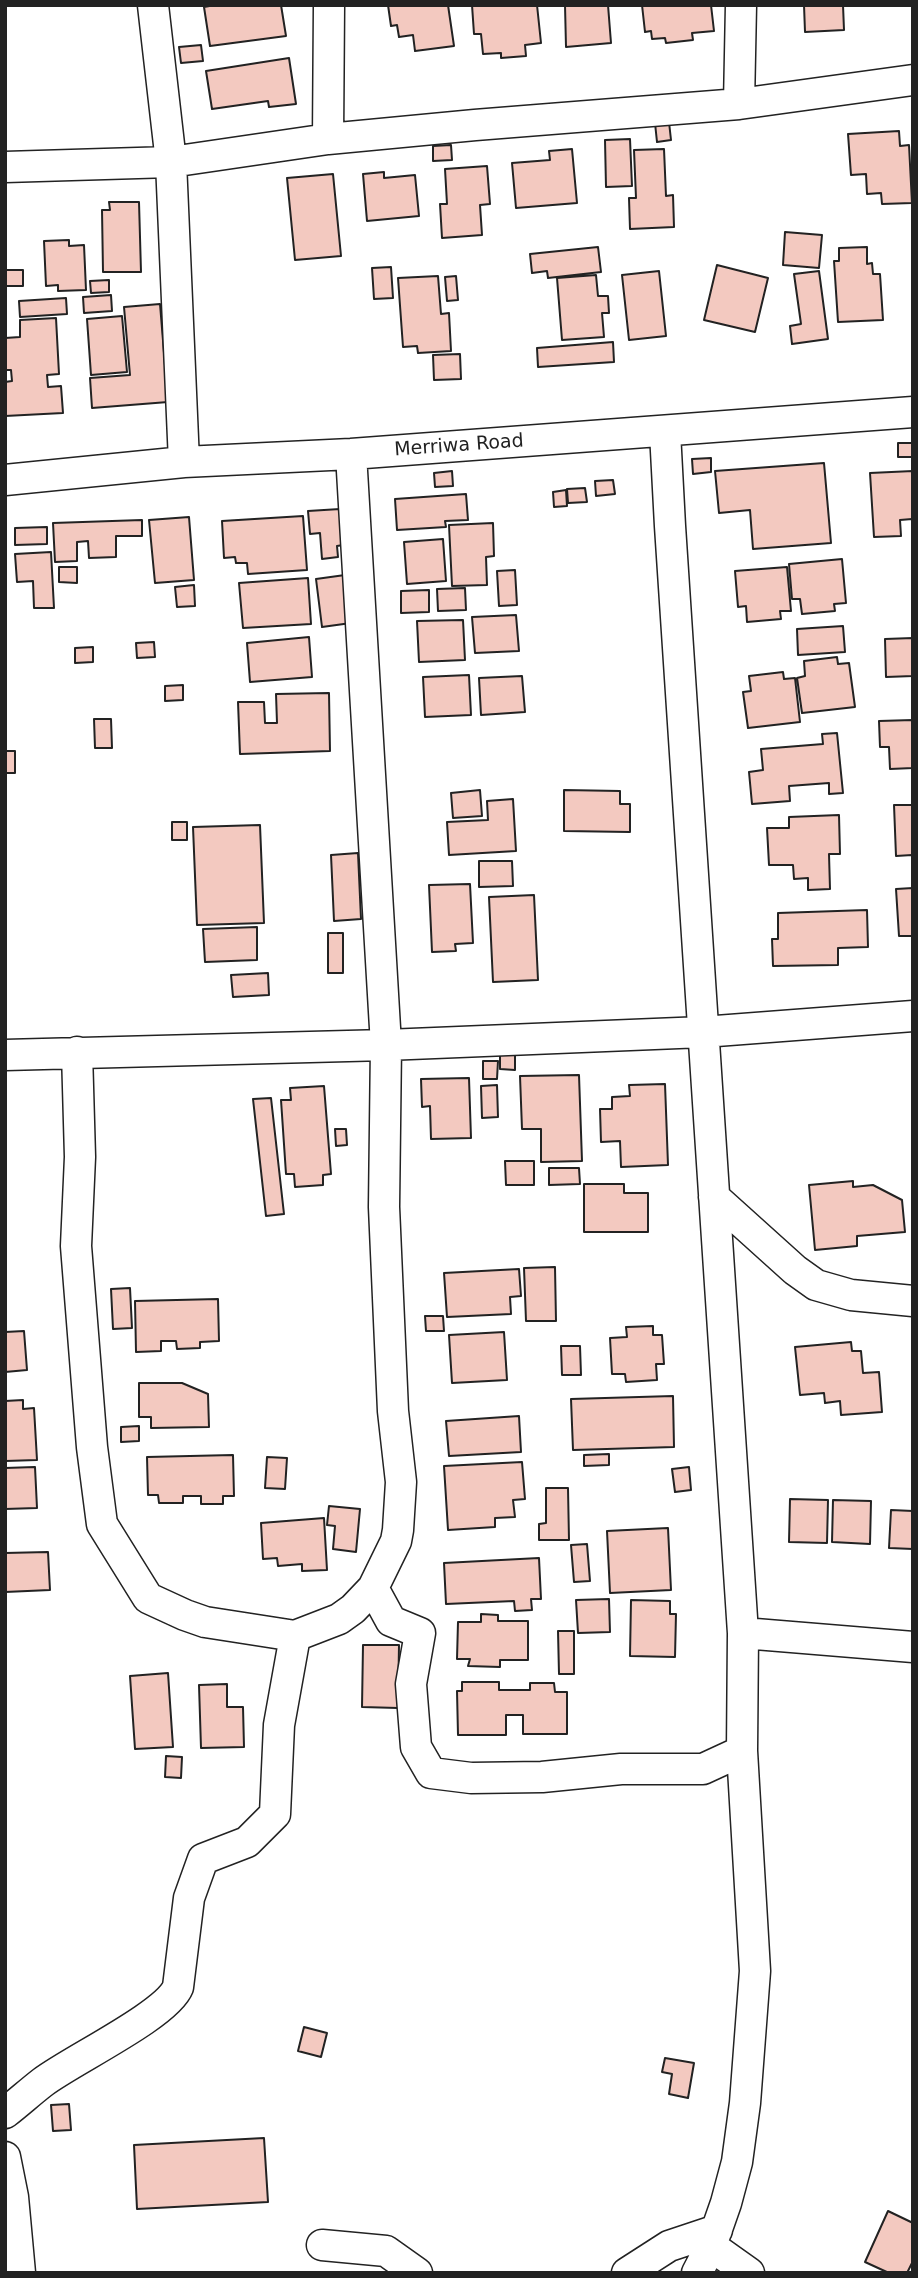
<!DOCTYPE html>
<html>
<head>
<meta charset="utf-8">
<style>
	body { margin:0 }
	#map { position:relative; width:918px; height:2278px; overflow:hidden; background:#fff; font-family:"DejaVu Sans",sans-serif }
	canvas { display:block }
	.frame { position:absolute; inset:0; border:7px solid #222; pointer-events:none }
</style>
</head>
<body>
<div id="map">
<canvas width="918" height="2278"></canvas>
<div class="frame"></div>
</div>
<script>
const ctx = document.querySelector('canvas').getContext('2d');
ctx.lineJoin = 'round';
function fillPath(path, color) { ctx.fillStyle = color; ctx.fill(path, 'evenodd'); }
function stroke(path, color, width, dash) { ctx.strokeStyle = color; ctx.lineWidth = width; ctx.lineCap = dash ? 'butt' : 'round'; ctx.setLineDash(dash || []); ctx.stroke(path); }
function write(font, color, halo, rows, align = 'center') {
  ctx.font = font + ' "DejaVu Sans",sans-serif'; ctx.lineWidth = 5; ctx.setLineDash([]); ctx.textBaseline = 'middle'; ctx.strokeStyle = halo; ctx.fillStyle = color; for (const [text, x, y, turn = 0] of rows) {
    ctx.save(); ctx.translate(x, y); ctx.rotate((+turn || 0) * Math.PI / 180); ctx.textAlign = isNaN(turn) ? turn : align; if (halo) ctx.strokeText(text, 0, 0); ctx.fillText(text, 0, 0); ctx.restore();
  }
}
const building = new Path2D(`
	M215 5H281L286 36 210 46 204 7Z
	M388 5H448L454 46 415 51 413 35 399 37 397 25 391 26Z
	M472 5H537L541 43 525 45 526 56 501 58V53L483 54 481 34H474Z
	M565 5H608L611 43 566 47Z
	M642 5H711L714 31 692 33 693 40 666 43 665 38 652 39 651 31 645 32Z
	M804 5H843L844 30 805 32Z
	M201 45 203 61 181 63 179 47Z
	M289 58 296 104 269 107 268 101 212 109 206 71Z
	M669 122 671 140 657 142 655 123Z
	M899 131 900 146 909 145 912 203 882 204 881 193 867 194 866 174 851 175 848 134Z
	M630 139 632 186 606 187 605 140Z
	M451 145 452 160 433 161V146Z
	M572 149 577 203 516 208 512 163 550 160 549 151Z
	M664 149 666 196 673 195 674 227 630 229 629 198H636L634 150Z
	M487 166 490 204 480 205 482 235 442 238 440 204H447L445 169Z
	M384 172V178L415 175 419 216 367 221 363 174Z
	M333 174 341 256 295 260 287 178Z
	M109 202H139L141 272H103L102 210H110Z
	M785 232 822 235 819 268 783 265Z
	M69 240V246L84 245 86 290 58 291V285L46 286 44 241Z
	M598 247 601 272 548 278 547 271 532 273 530 254Z
	M867 247V264L872 263 873 274H880L883 320 838 322 834 261H839V248Z
	M717 265 768 278 755 332 704 320Z
	M391 267 393 298 374 299 372 268Z
	M5 270H23V286H5Z
	M659 271 666 336 629 340 622 275Z
	M819 271 828 339 792 344 790 326 801 324 794 274Z
	M596 275 598 296H608L609 313H602L604 337 562 340 557 278Z
	M438 276 441 314 449 313 451 351 418 353 417 346 403 347 398 278Z
	M456 276 458 300 447 301 445 277Z
	M109 280V292L91 293 90 281Z
	M111 295 112 311 84 313 83 297Z
	M66 298 67 314 20 317 19 301Z
	M160 304 168 402 92 408 90 378 130 375 124 307Z
	M122 316 127 372 91 375 87 319Z
	M56 318 59 374 47 375 48 387 61 386 63 413 5 416V382L12 381 11 370H5V338L20 337V320Z
	M613 342 614 362 538 367 537 348Z
	M460 354 461 379 434 380 433 355Z
	M898 443H913V457H898Z
	M711 458V472L693 474 692 459Z
	M824 463 831 543 753 549 750 510 719 513 715 471Z
	M452 471 453 486 435 487 434 473Z
	M913 471V529L912 519 900 520 901 536 874 537 870 473Z
	M613 480 615 494 596 496 595 481Z
	M585 488 587 502 568 503 567 489Z
	M566 490 567 506 554 507 553 492Z
	M466 494 468 520 445 521 446 527 397 530 395 499Z
	M340 509 343 545 337 546 338 557 322 559 320 533 310 534 308 511Z
	M303 516 307 570 248 574 247 563H236L235 557 224 558 222 521Z
	M189 517 194 580 155 583 149 520Z
	M142 520V536H116V557L89 558 88 541 77 542V561L55 562 53 523Z
	M493 523 494 556 486 557 487 585 452 586 449 525Z
	M47 527V544L15 545V528Z
	M443 539 446 581 407 584 404 542Z
	M51 552 54 608H34L33 581 17 582 15 554Z
	M842 559 846 603 834 604 835 611 802 614 800 599H792L789 564Z
	M59 567H77V583L59 582Z
	M787 567 791 611H780L781 619 747 622 746 606 738 607 735 571Z
	M515 570 517 605 499 606 497 571Z
	M345 575 351 623 322 627 316 579Z
	M308 578 311 624 243 628 239 583Z
	M194 585 195 606 177 607 175 587Z
	M465 588 466 610 438 611 437 589Z
	M429 590V612L401 613V591Z
	M516 615 519 651 475 653 472 617Z
	M463 620 465 660 419 662 417 621Z
	M843 626 845 652 798 655 797 629Z
	M309 637 312 677 250 682 247 643Z
	M913 638V676L886 677 885 639Z
	M154 642 155 657 137 658 136 643Z
	M93 647V662L75 663V648Z
	M837 657 838 664 849 663 855 707 802 713 797 678 805 676 804 661Z
	M783 672 784 679 795 678 800 722 748 728 743 692 751 691 749 676Z
	M469 675 471 715 425 717 423 677Z
	M522 676 525 712 481 715 479 678Z
	M183 685V700L165 701V686Z
	M329 693 330 751 240 754 238 702H264L265 723H277L276 694Z
	M94 719H111L112 748H95Z
	M913 720V768L890 769 889 747H880L879 721Z
	M837 733 843 793 829 794V783L789 786 790 801 752 804 749 772 763 770 761 749 823 744 822 734Z
	M5 751H15V773H5Z
	M480 790 482 816 453 818 451 793Z
	M564 790 620 791V804H630V832L564 831Z
	M513 799 516 851 449 855 447 822 488 820 487 801Z
	M894 805H913V862L912 855 896 856Z
	M839 815 840 854H829L830 889 808 890V878L794 879 793 865H769L767 828H789V817Z
	M172 822H187V840H172Z
	M260 825 264 923 197 925 193 827Z
	M358 853 361 919 334 921 331 855Z
	M479 861H512L513 886 479 887Z
	M470 884 473 943 455 944 456 951 432 952 429 885Z
	M913 888V936H899L896 889Z
	M534 895 538 980 493 982 489 897Z
	M867 910 868 947 838 948V965L773 966 772 939H778V913Z
	M257 927V960L205 962 203 929Z
	M328 933H343V973H328Z
	M268 973 269 995 233 997 231 975Z
	M500 1052H515V1070L500 1069Z
	M483 1061H498L497 1079H483Z
	M579 1075 582 1161 541 1162V1129H522L520 1076Z
	M469 1078 471 1138 431 1139 430 1106 422 1107 421 1079Z
	M665 1084 668 1165 621 1167 620 1141 601 1142 600 1109H612V1097L630 1096 629 1085Z
	M497 1085 498 1117 482 1118 481 1086Z
	M324 1086 331 1174 323 1175V1185L295 1187 294 1174H286L281 1100H291L290 1088Z
	M271 1098 284 1214 266 1216 253 1099Z
	M335 1129H346L347 1145 336 1146Z
	M505 1161H534V1185H506Z
	M549 1168H579L580 1184 549 1185Z
	M853 1181V1187L873 1185 902 1200 905 1232 857 1236V1246L815 1250 809 1185Z
	M584 1184H624V1193H648V1232H584Z
	M555 1267 556 1321H526L524 1268Z
	M519 1269 521 1296 510 1297 511 1314 447 1317 444 1273Z
	M130 1288 132 1328 113 1329 111 1289Z
	M218 1299 219 1341 200 1342V1348L177 1349 176 1341H161V1351L136 1352 135 1301Z
	M425 1316H443L444 1331H426Z
	M653 1326V1335H662L664 1364H656L657 1380 626 1382 625 1374H612L610 1338 627 1337 626 1327Z
	M24 1331 27 1370 5 1372V1332Z
	M504 1332 507 1380 452 1383 449 1335Z
	M851 1342 852 1351H861L863 1373 879 1372 882 1412 841 1415 840 1401 825 1403 824 1393 800 1395 795 1347Z
	M561 1346H580L581 1375H562Z
	M139 1383H182L208 1394 209 1427 151 1428V1417H139Z
	M673 1396 674 1447 573 1450 571 1399Z
	M23 1400V1409L34 1408 37 1460 5 1461V1401Z
	M519 1416 521 1452 449 1456 446 1421Z
	M139 1426V1441L121 1442V1427Z
	M609 1454V1465L584 1466V1455Z
	M233 1455 234 1496H223V1504H201V1496H183V1503H159L158 1495H148L147 1457Z
	M267 1457 287 1458 285 1489 265 1488Z
	M522 1462 525 1499 513 1500 515 1517 495 1518V1527L448 1530 444 1466Z
	M35 1467 37 1508 5 1509V1468Z
	M689 1467 691 1490 675 1492 672 1469Z
	M546 1488H568L569 1540H539V1524L546 1523Z
	M790 1499 828 1500 827 1543 789 1542Z
	M833 1500 871 1501 870 1544 832 1542Z
	M329 1506 360 1509 356 1552 333 1549 335 1526 327 1525Z
	M891 1510 913 1511V1549L889 1548Z
	M324 1518 327 1570 302 1571V1564L278 1566 277 1558 263 1559 261 1523Z
	M668 1528 671 1590 610 1593 607 1531Z
	M587 1544 590 1581 574 1582 571 1545Z
	M48 1552 50 1590 5 1592V1553Z
	M539 1558 541 1599H531L532 1610 515 1611 514 1601 446 1604 444 1563Z
	M609 1599 610 1632 578 1633 576 1600Z
	M631 1600 670 1601V1614H676L675 1657 630 1656Z
	M481 1614 498 1615V1621H528V1660H500V1667L468 1666 470 1659H457L458 1622H481Z
	M558 1631H574V1674H559Z
	M363 1645H399L398 1708 362 1707Z
	M168 1673 173 1747 135 1749 130 1676Z
	M462 1682H499V1690H530V1683H554L555 1692H567V1734H523V1715H506V1735H458L457 1691H462Z
	M227 1684V1707H243L244 1747 201 1748 199 1685Z
	M166 1756 182 1757 181 1778 165 1777Z
	M304 2027 327 2033 321 2057 298 2051Z
	M665 2058 694 2063 688 2098 669 2094 672 2074 662 2072Z
	M69 2104 71 2130 53 2131 51 2105Z
	M264 2138 268 2202 137 2209 134 2145Z
	M888 2211 913 2223V2261L907 2273H889L865 2262Z`);
fillPath(building, '#f3c9c0');
stroke(building, '#222', 2);
const minor = new Path2D(`
	M153 5 171 162 184 462
	M739 104 741 5
	M328 139 329 5
	M5 167 171 162 328 139 475 125 739 104 913 80
	M665 432 670 526 743 1633 742 1751 755 1971 745 2103 737 2162 726 2203 711 2246 697 2273
	M5 480 184 462 351 454 913 412
	M77 1052 80 1157 76 1246 92 1447 102 1524 148 1598 185 1615 205 1622 295 1636
	M5 1055 386 1045 703 1032 913 1016
	M714 1197 795 1270 816 1285 851 1295 913 1301
	M373 1588 391 1621 420 1633 411 1684 416 1747 431 1773 471 1778 542 1777 621 1769H703L742 1751
	M743 1633 913 1647
	M5 2113C18 2103 30 2092 43 2082 72 2060 167 2015 178 1987L189 1898 203 1859 247 1842 275 1814 279 1725 295 1636 339 1619 353 1609 373 1588 396 1541 398 1530 401 1482 393 1411 384 1207 386 1045 351 454
	M5 2157 13 2197 20 2273
	M322 2245 386 2251 417 2273
	M711 2246 749 2273
	M627 2273 669 2246 717 2230`);
stroke(minor, '#222', 33);
stroke(minor, '#fff', 30);
write('19px', '#222', '#fff', [
	["Merriwa Road",459,446,-4]
]);
</script>
</body>
</html>
